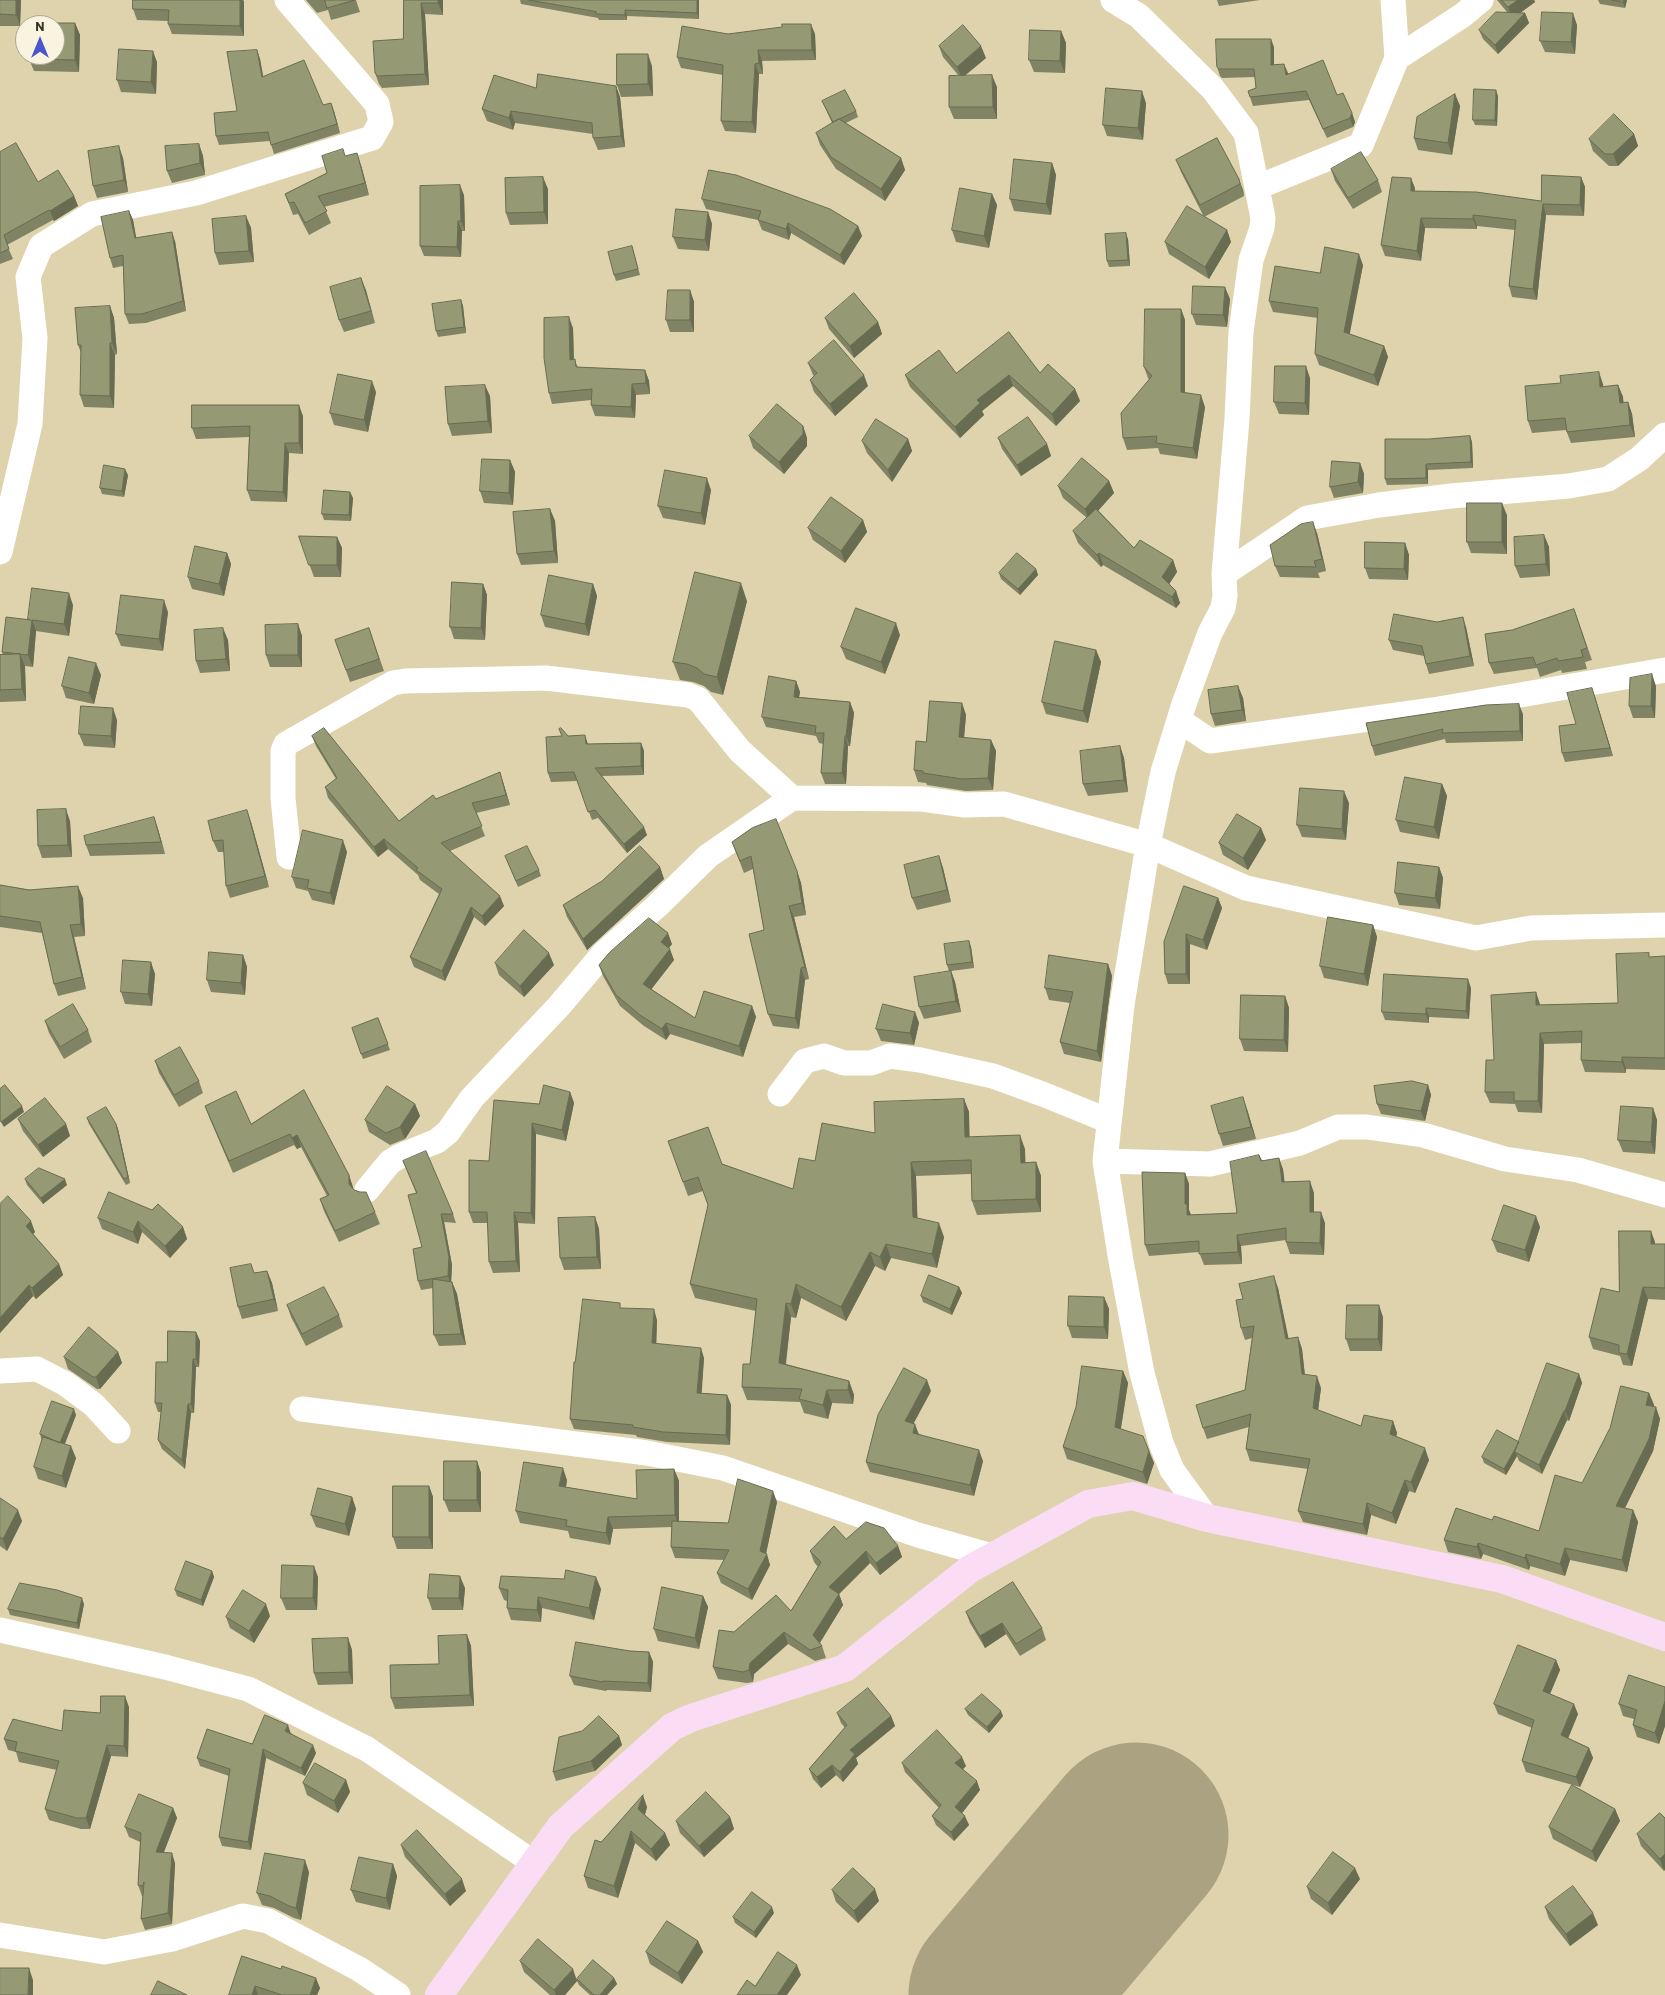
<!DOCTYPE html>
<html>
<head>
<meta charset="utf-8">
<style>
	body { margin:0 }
	#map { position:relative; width:1665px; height:1995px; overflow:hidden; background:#ded3ac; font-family:Barlow,sans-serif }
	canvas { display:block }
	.north { position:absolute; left:15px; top:15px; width:50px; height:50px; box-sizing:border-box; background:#f9f4e0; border:1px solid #aba694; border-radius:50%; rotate:0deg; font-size:14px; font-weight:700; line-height:20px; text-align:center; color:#363223 }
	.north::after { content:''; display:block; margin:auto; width:18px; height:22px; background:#4c56cc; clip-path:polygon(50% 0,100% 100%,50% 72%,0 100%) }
</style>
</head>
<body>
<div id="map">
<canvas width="1665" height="1995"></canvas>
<div class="north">N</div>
</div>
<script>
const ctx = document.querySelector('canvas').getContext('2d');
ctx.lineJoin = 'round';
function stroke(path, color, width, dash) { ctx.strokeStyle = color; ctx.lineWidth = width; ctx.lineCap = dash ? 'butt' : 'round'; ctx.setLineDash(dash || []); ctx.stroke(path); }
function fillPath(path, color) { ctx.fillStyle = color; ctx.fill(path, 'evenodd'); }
stroke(new Path2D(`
	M1001 1995 1136 1835`), '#aba282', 185);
stroke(new Path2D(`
	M1113 0 1139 16 1213 89 1246 133 1263 218 1262 228 1251 260 1241 332 1237 419 1224 574 1225 596 1223 608 1210 633 1184 704 1163 772 1148 845 1122 1005 1105 1161 1121 1261 1142 1373 1161 1443 1172 1470 1207 1518
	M1393 0 1397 58
	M1258 187 1361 145 1397 58 1463 15 1481 0
	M0 552 30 424 35 338 28 277 41 246 92 214 196 193 372 138 381 122 377 104 287 0
	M1224 574 1307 518 1379 505 1451 496 1569 486 1608 479 1639 459 1665 435
	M1179 720 1210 741 1433 710 1665 670
	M289 857 283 798V751L286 744 393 683 405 681 546 678 688 695 698 699 740 751 792 798
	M780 1094 805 1061 824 1056 844 1063H871L890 1056 920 1060 993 1076 1045 1095 1109 1121
	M1105 1161 1210 1164 1300 1143 1338 1127H1367L1423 1135 1505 1159 1578 1170 1665 1195
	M367 1190 390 1162 400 1156 437 1141 448 1132 472 1098 559 1006 603 954 657 906 708 856 792 798 922 799 965 805 1004 804 1148 845 1246 888 1476 938 1531 928 1665 925
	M0 1371 37 1369 66 1384 94 1405 118 1431
	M302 1409 647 1453 723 1468 918 1535 992 1556
	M0 1630 165 1667 248 1689 367 1749 534 1863
	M0 1935 104 1952 172 1939 243 1916 268 1921 359 1969 398 1995`), '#fff', 25);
stroke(new Path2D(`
	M439 1995 561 1826 672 1727 691 1718 845 1668 970 1569 1088 1504 1133 1496 1207 1518 1502 1579 1665 1637`), '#fbdcf5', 28);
fillPath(new Path2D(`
	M0 0H21L20 26H0Z
	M306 0H356L360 12 331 20 328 10 317 13Z
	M404 0H443V15L425 14 429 85 382 88 379 84 375 73 403 39Z
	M520 0H699V19L627 16V20H599L598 18 521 4Z
	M1217 0H1260L1219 6Z
	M1497 0H1534L1535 2 1520 13H1525L1529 23 1498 54 1483 39 1479 30 1507 12Z
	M1598 0H1627L1625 8 1600 4Z
	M244 1V36L172 34 168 24V21L137 20 133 9Z
	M75 23 80 35 79 72 34 71 29 59Z
	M1577 25 1575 54 1545 52 1540 41Z
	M1061 31 1066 43 1065 73 1034 72 1029 60Z
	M728 34H815L816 60 762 61 763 74H759L756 133 725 131 721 121 723 75 681 68 677 57Z
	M939 46 986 58 964 76 997 87V119H954L949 107 959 76 943 57Z
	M1274 47V65L1288 73V75L1337 95 1352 113 1355 122 1353 127 1327 138 1309 100 1253 106 1250 97 1256 88 1255 77 1222 78 1220 76 1217 67Z
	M257 50 260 59 263 77 323 105 334 111 340 133 274 154 270 141 219 145 216 136 237 111Z
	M157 62 156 94 121 92 117 80Z
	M652 66 653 96 621 97 617 85Z
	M616 86 620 97 625 147 598 150 593 138V134L515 123 513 130 487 121 482 109 536 88Z
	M1455 94 1460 106 1452 155 1418 150 1414 138Z
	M1498 96 1497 126 1475 125 1473 120Z
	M822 101 856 111 858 117 846 123 901 158 905 170 885 201 836 169 820 145 816 133 832 123Z
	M1146 103 1143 140 1107 136 1103 125Z
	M1634 134 1638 146 1618 166H1609L1593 151 1589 139Z
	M1217 138 1243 190 1244 196 1204 217 1181 172 1176 160Z
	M199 144 203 156 205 175 172 183 167 171Z
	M0 152 38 182 74 196 78 206 54 221 53 220 7 245 13 259 0 264Z
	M346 156 361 165 369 195 324 207 331 223 309 235 298 214 293 215 285 194 327 173Z
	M123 158 128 192 97 198 93 186Z
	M1052 163 1056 175 1051 215 1014 211 1010 199Z
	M1331 169 1378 180 1382 192 1353 209 1335 181Z
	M1581 177 1585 187 1584 216 1546 215 1537 300 1512 297 1509 286 1515 230 1477 226V229L1425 228 1421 261 1385 256 1381 245 1415 188V191L1541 201Z
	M548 189V224L510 225 506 213Z
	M992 194 997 205 989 248 956 242 952 230Z
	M464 195 465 231H462L461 257 424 256 420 246Z
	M702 199 858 226 862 236 844 265 791 233 789 240 762 230 758 220 706 209Z
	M129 211 133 220 136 238 175 241 186 311 146 323 129 324 125 314 123 266 113 268 110 258Z
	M708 212 712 224 709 251 678 249 673 237Z
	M246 216 251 228 254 262 219 265 215 253Z
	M1227 230 1231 242 1209 279 1169 254 1165 242Z
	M1128 239 1130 266 1109 267 1107 261Z
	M632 246 640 275 616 281 614 275Z
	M1363 265 1349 334 1384 346 1388 357 1378 386 1319 365 1315 354 1318 318 1273 312 1269 301 1320 273Z
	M361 278 375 323 344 332 339 320Z
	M690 290 694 302V332H670L666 320Z
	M1230 299 1227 327 1196 325 1192 314Z
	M461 300 463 306 466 333 438 337 436 331Z
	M110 306 114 318 117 354 115 355 114 408 84 407 80 395 81 353 78 345Z
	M1181 309 1185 320V392L1205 407 1197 459 1160 454 1158 448 1127 450 1123 438 1149 380 1148 378 1144 367Z
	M825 318 878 322 882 334 854 358 829 329Z
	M573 328 574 360 578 367 645 370 649 381 650 394 636 395 635 418 595 416 591 405V400L552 404 549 393Z
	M808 363 868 386 835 416 814 392 810 380 814 376 813 375Z
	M956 373H1040L1075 389 1080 401 1056 426 1013 386 982 411 984 415 960 438 910 387 905 375Z
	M1310 378 1309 415 1279 414 1274 402Z
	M1603 384V387L1618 385 1623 397V403L1628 402 1632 414 1635 437 1571 443 1566 430 1532 433 1528 421Z
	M376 392 368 432 334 425 330 413Z
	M490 396 492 433 452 436 448 424Z
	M303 416V454L289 453 287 502 251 501 247 490 249 437 196 439 192 428Z
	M803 426 807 438V446L784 474 753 448 749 436Z
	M1470 436 1472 442 1473 468 1428 470V484L1387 485 1385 479 1429 439Z
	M998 438 1047 444 1051 456 1021 476 1002 449Z
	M908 439 912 451 892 482 867 453 862 441Z
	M510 460 515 472 513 505 484 503 480 491Z
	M1360 463 1364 474 1363 493 1334 498 1330 487Z
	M128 475 124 497 102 494 100 488Z
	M1109 481 1114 493 1098 510 1134 548 1173 560 1177 572 1169 584 1176 591 1180 603 1176 608 1103 565 1101 567 1078 543 1073 531 1087 518 1063 498 1058 486Z
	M711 490 705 525 663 518 658 506Z
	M350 492 353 498 351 521 324 520 322 514Z
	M550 509 555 521 558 563 521 565 517 554Z
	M1507 515V554L1471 553 1467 542Z
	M863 520 867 532 845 563 813 540 808 528Z
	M1317 533 1326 571 1318 573 1320 578 1280 577 1275 566Z
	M1544 535 1549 547 1550 576 1520 578 1515 566Z
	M299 536 337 537 342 548 341 577H314Z
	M1405 543 1409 555 1408 580 1369 579 1365 568Z
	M227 553 231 564 224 596 192 589 188 577Z
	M1036 569 1038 575 1020 595 1001 579 999 573Z
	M483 584 487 595 485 640 454 639 450 627Z
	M593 584 597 596 589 636 545 627 541 615Z
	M747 601 723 695 711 692 704 686 693 682 680 680 673 662Z
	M73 605 69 636 36 631 33 667 25 666 26 701 0 702V655H3L2 652 28 619Z
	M1574 609 1592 660 1585 662 1587 669 1562 673 1561 670 1540 677 1537 668 1494 674 1489 663 1512 630Z
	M168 612 163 651 121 646 116 634Z
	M298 624 302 636V667H270L266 655Z
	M1466 627 1474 666 1429 674 1426 664 1424 656 1393 650 1389 640Z
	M369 628 384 671 350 682 335 640Z
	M900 635 885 674 846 659 841 647Z
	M228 640 230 671 200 673 196 661Z
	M1096 650 1101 662 1088 723 1046 714 1042 702Z
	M101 675 94 704 66 698 62 686Z
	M796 681 800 692 799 697 850 702 854 713 850 746H848L846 784H825L821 773 823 744 819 743 816 736 766 727 762 717Z
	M1238 686 1243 698 1246 721 1215 726 1211 714Z
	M1656 686 1655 718H1633L1629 706Z
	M1595 697 1613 756 1565 762 1562 753 1576 724Z
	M962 703 966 715 964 738 991 740 996 751 993 790 966 791 927 785 926 783 918 782 914 770 926 742Z
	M1523 714V741L1446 743 1445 739 1375 756 1372 746 1366 723Z
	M117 720 115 748 84 746 79 734Z
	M312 736 399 821 436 799 503 782 510 805 476 813 485 836 450 851 504 906 485 926 474 917 445 981 414 967 410 957 439 894 420 880 418 875 388 849 378 857 328 798 325 787 336 779 316 746Z
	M568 736 588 744 641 743 644 751V775L602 776 647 835 627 853 598 818 592 820 577 781 551 782 548 773Z
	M1120 746 1124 758 1128 792 1088 796 1083 784Z
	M1442 784 1447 796 1439 839 1400 832 1396 820Z
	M1349 803 1346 840 1302 837 1297 825Z
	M154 817 158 829 165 854 90 856 86 845Z
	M70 821 72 857 42 858 38 846Z
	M251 822 269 887 230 898 226 886 224 852H218L213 841Z
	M1261 828 1266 840 1248 870 1223 855 1219 843Z
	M732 842 797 871 801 883 806 915 794 917 809 979 805 980 799 1029 773 1026 768 1014 764 930 753 869 744 873Z
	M347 852 334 905 312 900 308 891 296 888 292 877Z
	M505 856 539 870 541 876 518 887Z
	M939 856 943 868 951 902 917 910 912 898Z
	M660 867 664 879 587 950 567 917 563 905Z
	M1439 867 1443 878 1440 909 1399 905 1395 893Z
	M0 885 83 898 85 936 74 937 86 989 58 996 54 984 42 933 0 927Z
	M1218 898 1222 908 1207 950 1190 944V984H1168L1165 974 1164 942Z
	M1373 925 1377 937 1368 986 1324 978 1320 966Z
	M969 941 971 947 974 968 951 971 955 982 961 1012 924 1019 919 1007 949 971 947 965Z
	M672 944 669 948 674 960 651 989 695 1018 752 1006 756 1017 743 1057 670 1034 666 1040 644 1026 620 1006 603 976 599 965Z
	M243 955 247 967 245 995 211 992 207 980Z
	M1665 956V1070L1626 1069V1073L1585 1072 1581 1060 1582 1043 1544 1044 1542 1113 1518 1112 1515 1104 1490 1103 1485 1092 1540 1005 1618 1003 1650 957Z
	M495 963 554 965 524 997 499 975Z
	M1108 964 1112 976 1101 1062 1064 1054 1060 1042 1070 1003 1049 1000 1045 988Z
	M155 974 152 1006 125 1004 121 992Z
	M1471 988 1469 1019 1429 1017V1023L1385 1020 1382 1012Z
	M1285 996 1289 1008 1288 1052 1244 1051 1240 1039Z
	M915 1012 919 1023 914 1045 881 1041 876 1029Z
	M378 1018 390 1050 363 1059 352 1028Z
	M45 1021 88 1030 92 1042 64 1059 49 1033Z
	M155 1061 199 1081 203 1093 179 1107 159 1073Z
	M1428 1085 1431 1095 1425 1121 1381 1114 1377 1104Z
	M304 1090 349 1175 353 1189 375 1212 380 1224 339 1242 324 1211 320 1199 327 1196 301 1147 297 1149 294 1145 233 1173 209 1117 205 1106 251 1124Z
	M570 1092 574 1103 566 1141 536 1134 535 1224 518 1223 520 1272 493 1273 489 1262 488 1223H473L469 1212 489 1161 539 1104Z
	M964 1099 969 1112V1137L1025 1149V1163L1036 1162 1041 1176V1212L977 1215 972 1201 971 1174 916 1176 917 1218 944 1237 937 1268 891 1258 885 1271 875 1266 846 1321 801 1298 796 1318 791 1317 786 1364 849 1381 854 1395 853 1404 832 1403 828 1419 804 1413 800 1402 747 1400 742 1387 750 1364 756 1311 695 1298 690 1284 708 1205 703 1191 688 1196 668 1141 722 1164 793 1189 815 1161 875 1133Z
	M415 1104 420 1116 405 1139 390 1145 369 1132 365 1120Z
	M1653 1108 1657 1120 1655 1154 1623 1152 1618 1140Z
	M1247 1109 1256 1139 1223 1146 1219 1134Z
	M87 1118 116 1124 118 1129 130 1183 126 1185 89 1124Z
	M18 1119 66 1124 70 1136 43 1157 23 1131Z
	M1259 1155 1262 1160 1283 1169 1284 1182 1314 1193V1212L1325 1223 1324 1255 1290 1254 1286 1242V1240L1241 1246 1242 1264 1204 1265 1199 1252 1149 1256 1145 1245 1185 1173 1189 1184V1210L1191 1215 1237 1213Z
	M403 1161 453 1214 456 1223 444 1222 452 1265 451 1282H452L457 1294 466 1345 439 1346 434 1335 433 1288 421 1290 418 1281 422 1247 416 1193Z
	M25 1179 67 1185 43 1204 27 1185Z
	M0 1204 35 1232 33 1234 59 1264 63 1275 36 1299 33 1296 0 1333Z
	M152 1210 183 1227 187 1239 170 1258 142 1232 138 1244 102 1229 98 1218Z
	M595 1217 599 1229 601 1269 564 1270 560 1258Z
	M1540 1227 1529 1262 1497 1252 1492 1240Z
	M1655 1242V1244H1665V1300L1648 1299 1632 1366 1623 1365 1620 1356 1593 1349 1589 1337 1619 1292Z
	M267 1271 272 1283 278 1311 242 1319 238 1307 255 1273Z
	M959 1287 962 1293 952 1315 923 1302 921 1296Z
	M1278 1288 1288 1339 1298 1337 1302 1349 1305 1375 1321 1388 1318 1410 1361 1426 1393 1421 1397 1433 1396 1436 1429 1460 1415 1493 1409 1491 1396 1524 1371 1515 1367 1535 1303 1522 1298 1511 1308 1469 1250 1461 1246 1449 1249 1427 1207 1439 1203 1428 1245 1390 1252 1338 1245 1340 1241 1328 1243 1299Z
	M1104 1297 1109 1309 1108 1339 1072 1338 1068 1326Z
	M287 1305 339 1315 343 1327 306 1346 291 1317Z
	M622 1308 657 1320 656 1344 704 1358 701 1393 727 1395 731 1405 730 1445 667 1442 637 1437 636 1435 574 1429 570 1419 575 1362Z
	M1383 1317 1382 1351H1350L1346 1339Z
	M196 1332 200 1341 199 1367H196L194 1413H191L185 1469 162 1449 158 1440 161 1412H158L155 1403 167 1362Z
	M118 1352 122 1363 100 1389H97L68 1369 64 1357Z
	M1123 1371 1128 1383 1121 1429 1149 1451 1154 1463 1147 1484 1067 1459 1063 1447Z
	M1579 1374 1582 1383 1569 1421 1567 1420 1542 1474 1519 1461 1517 1456 1506 1475 1484 1463 1482 1457 1519 1442Z
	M931 1391 913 1424 919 1434 983 1461 974 1496 870 1472 866 1462Z
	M1649 1393 1654 1405 1653 1407 1660 1419 1653 1451 1625 1508 1633 1510 1638 1522 1627 1572 1570 1560 1565 1576 1530 1566 1529 1570 1483 1554 1481 1559 1448 1552 1444 1540 1492 1520 1539 1531 1582 1483Z
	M76 1415 64 1444 76 1458 66 1488 38 1479 34 1467 42 1441 40 1434Z
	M477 1461 481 1473V1512H449L444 1500Z
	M674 1469 679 1481V1521L728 1523 777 1502 766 1554 770 1565 752 1600 721 1583 717 1573 724 1560 675 1558 671 1547 672 1527 613 1529 610 1545 570 1538 568 1531 520 1523 516 1511 567 1480 566 1487 637 1499Z
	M429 1486 433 1497V1549H397L393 1537Z
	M352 1497 356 1509 349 1536 316 1527 311 1515Z
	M0 1498 22 1521 7 1551 0 1546Z
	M846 1539 898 1546 902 1557 880 1575 870 1563 839 1594 843 1605 820 1643 822 1646 826 1658 815 1661 788 1644 754 1674 753 1682 747 1683 718 1679 713 1667 734 1632 791 1611 818 1567 814 1562 810 1551Z
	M212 1571 214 1577 203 1606 177 1596 175 1590Z
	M318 1577 317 1610H286L281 1598Z
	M465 1588 463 1610H432L428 1598Z
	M499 1588 601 1589 594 1620 542 1608 541 1622 511 1620 507 1608V1601L504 1600Z
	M703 1596 708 1607 699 1649 658 1641 654 1629Z
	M84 1604 79 1629 10 1615 8 1609Z
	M966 1612 1042 1628 1046 1640 1020 1656 1006 1634 985 1648 970 1623Z
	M270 1616 254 1643 230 1628 226 1617Z
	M467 1635 471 1646 474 1706 395 1709 391 1698 439 1664Z
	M348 1638 352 1650 353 1684 318 1685 314 1673Z
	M630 1651 649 1652 653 1662 651 1692 607 1690 606 1691 574 1685 570 1676Z
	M1556 1660 1560 1670 1550 1694 1578 1714 1568 1738 1589 1748 1593 1758 1580 1787 1526 1772 1522 1761 1532 1728 1498 1714 1494 1704Z
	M1665 1687V1726L1659 1744 1637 1737 1633 1725 1634 1719 1623 1716 1619 1704Z
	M129 1707 128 1757 111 1756 90 1829H81L49 1820 45 1809 57 1770 19 1762 16 1752 8 1750 4 1739 62 1731 100 1713Z
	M965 1709 1003 1716 989 1733 968 1715Z
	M837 1713 891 1716 895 1726 856 1758 858 1764 843 1782 836 1775 821 1788 813 1779 809 1769 845 1728 841 1723Z
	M291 1733 316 1753 305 1776 266 1758 251 1850 222 1846 219 1837 229 1776 200 1766 197 1758Z
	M619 1736 622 1745 595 1771 556 1781 553 1772Z
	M902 1763 966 1766 963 1769 980 1790 962 1813 969 1825 954 1841 936 1825 932 1816 939 1808 905 1772Z
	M346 1780 350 1792 338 1813 307 1795 303 1783Z
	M647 1807 645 1815 665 1833 670 1845 656 1861 635 1843 618 1898 588 1888 584 1876 601 1842Z
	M173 1808 177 1818 164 1852 175 1863 172 1924 145 1930 141 1919 143 1896H142L138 1885 140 1842 129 1837 125 1827Z
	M1615 1809 1620 1821 1596 1862 1553 1839 1549 1827Z
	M1660 1813 1664 1871 1641 1846 1637 1834Z
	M730 1817 734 1829 704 1857 680 1833 676 1821Z
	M401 1845 466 1891 450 1906 405 1857Z
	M393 1864 397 1876 390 1910 356 1902 351 1890Z
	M309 1872 301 1920 294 1918 274 1908 262 1905 257 1893Z
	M1360 1879 1332 1915 1311 1899 1307 1887Z
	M832 1890 879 1901 858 1923 836 1902Z
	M1545 1907 1598 1925 1570 1946 1549 1919Z
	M774 1913 756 1938 735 1923 733 1917Z
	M698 1941 703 1952 682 1984 650 1964 646 1952Z
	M242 1956 320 1988 317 1995H229Z
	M520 1961 577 1979 614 1978 617 1984 607 1995H590L579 1985 577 1981 565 1995H550L524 1972Z`), '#808464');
fillPath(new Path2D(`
	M16 0H21L20 26 16 15Z
	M240 0H243L244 1V36L240 26Z
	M438 0H443V15L438 3Z
	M697 0H699V19L697 13Z
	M1518 0H1534L1535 2 1512 19 1508 7Z
	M1624 0H1627L1625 8 1623 2Z
	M421 3 425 14 429 85 425 74Z
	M625 10 627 16V20L625 15Z
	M1525 13 1529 23 1498 54 1495 45Z
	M1573 13 1577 25 1575 54 1571 42Z
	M75 23 80 35 79 72 75 60Z
	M811 24 815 34 816 60 812 50Z
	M1061 31 1066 43 1065 73 1060 61Z
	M1271 39 1274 47V74L1271 65Z
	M981 46 986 58 962 78 957 67Z
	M257 50 260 59 265 86 262 77Z
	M758 50 762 61 763 74 759 63Z
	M153 51 157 62 156 94 151 82Z
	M648 54 652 66 653 96 648 84Z
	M755 64 759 74 756 133 752 122Z
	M1284 64 1288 73 1289 84 1286 75Z
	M992 75 997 87V119L993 107Z
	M616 86 620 97 625 147 621 136Z
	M1496 90 1498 96 1497 126 1495 120Z
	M1142 91 1146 103 1143 140 1138 128Z
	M1455 94 1460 106 1452 155 1448 143Z
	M331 103 334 111 340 133 337 124Z
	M511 111 515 123 513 130 509 118Z
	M1352 113 1355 122 1353 127 1350 118Z
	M1634 134 1638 146 1618 166 1613 154Z
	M199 144 203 156 205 175 200 163Z
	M119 146 123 158 128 192 124 180Z
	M357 153 361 165 369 195 365 183Z
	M901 158 905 170 885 201 881 189Z
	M1052 163 1056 175 1051 215 1046 204Z
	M543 177 548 189V224L544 212Z
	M1581 177 1585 187 1584 216 1580 205Z
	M1411 178 1415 188 1414 202 1411 191Z
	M1239 179 1243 190 1244 196 1240 184Z
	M460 185 464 195 465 231 461 221Z
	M992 194 997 205 989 248 984 236Z
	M74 196 78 206 54 221 50 211Z
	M1543 204 1546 215 1537 300 1533 289Z
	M129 211 133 220 138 247 135 238Z
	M708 212 712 224 709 251 705 240Z
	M1473 215 1477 226V229L1473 219Z
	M246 216 251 228 254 262 249 251Z
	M1421 218 1425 228 1421 261 1417 251Z
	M458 221 462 231 461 257 457 247Z
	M788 223 791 233 789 240 786 229Z
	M858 226 862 236 844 265 840 255Z
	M1227 230 1231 242 1209 279 1205 267Z
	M172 232 175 241 186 311 183 301Z
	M1126 233 1128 239 1130 266 1128 260Z
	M1359 254 1363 265 1348 343 1344 332Z
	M361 278 366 290 375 323 371 311Z
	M1225 287 1230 299 1227 327 1223 315Z
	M690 290 694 302V332L690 320Z
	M461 300 463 306 466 333 464 327Z
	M110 306 114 318 117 354 112 343Z
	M1181 309 1185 320V403L1181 392Z
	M569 317 573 328 574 371 570 360Z
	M878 322 882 334 854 358 850 346Z
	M110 343 115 355 114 408 110 396Z
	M1384 346 1388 357 1378 386 1374 375Z
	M1306 366 1310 378 1309 415 1305 403Z
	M645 370 649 381 650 394 646 383Z
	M1599 372 1603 384 1605 399 1600 387Z
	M864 375 868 386 835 416 830 404Z
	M1009 375 1013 386 982 411 984 415 960 438 955 427 977 400Z
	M372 381 376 392 368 432 364 420Z
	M632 384 636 395 635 418 631 407Z
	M485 385 490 396 492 433 488 421Z
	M1618 385 1623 397 1625 415 1620 403Z
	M1075 389 1080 401 1056 426 1052 414Z
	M1201 395 1205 407 1197 459 1193 448Z
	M1628 402 1632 414 1635 437 1630 425Z
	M299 405 303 416V454L299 443Z
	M803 426 807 438V446L784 474 779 462Z
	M1470 436 1472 442 1473 468 1471 462Z
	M908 439 912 451 892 482 888 470Z
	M285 443 289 453 287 502 283 492Z
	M1047 444 1051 456 1021 476 1017 465Z
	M510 460 515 472 513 505 509 493Z
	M1360 463 1364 474 1363 493 1358 482Z
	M1426 464 1428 470V484L1426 478Z
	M125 469 128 475 124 497 122 491Z
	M707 478 711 490 705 525 701 513Z
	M1109 481 1114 493 1089 521 1085 509Z
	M350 492 353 498 351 521 349 515Z
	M1502 503 1507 515V554L1502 542Z
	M550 509 555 521 558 563 554 551Z
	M863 520 867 532 845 563 841 551Z
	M1313 522 1317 533 1326 571 1322 559Z
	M1544 535 1549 547 1550 576 1546 564Z
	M337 537 342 548 341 577 337 565Z
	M1405 543 1409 555 1408 580 1404 569Z
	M227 553 231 564 224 596 219 584Z
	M1099 553 1103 565 1101 567 1097 555Z
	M1173 560 1177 572 1166 589 1162 577Z
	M1036 569 1038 575 1020 595 1018 589Z
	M741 583 747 601 723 695 717 677Z
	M483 584 487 595 485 640 481 628Z
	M593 584 597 596 589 636 585 624Z
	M1176 591 1180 603 1176 608 1172 597Z
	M69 593 73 605 69 636 64 624Z
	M164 600 168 612 163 651 159 639Z
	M1463 617 1466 627 1474 666 1470 656Z
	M32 620 36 631 33 667 28 655Z
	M896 623 900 635 885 674 881 662Z
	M298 624 302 636V667L298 655Z
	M223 628 228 640 230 671 226 659Z
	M1096 650 1101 662 1088 723 1083 711Z
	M20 654 25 666 26 701 22 689Z
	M96 663 101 675 94 704 89 693Z
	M1652 674 1656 686 1655 718 1651 706Z
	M796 681 800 692 797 707 794 697Z
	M1238 686 1243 698 1246 721 1242 710Z
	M1592 688 1595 697 1613 756 1610 748Z
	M850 702 854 713 850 746 846 736Z
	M962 703 966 715 963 749 959 737Z
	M1519 704 1523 714V741L1520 731Z
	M113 708 117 720 115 748 111 736Z
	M585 735 588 744H586Z
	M845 736 848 746 846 784 842 773Z
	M991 740 996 751 993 790 988 778Z
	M641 743 644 751V775L641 766Z
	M1120 746 1124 758 1128 792 1124 780Z
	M500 772 503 782 510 805 506 795Z
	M1442 784 1447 796 1439 839 1434 827Z
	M1344 791 1349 803 1346 840 1342 829Z
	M66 809 70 821 72 857 68 845Z
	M247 810 251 822 269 887 265 876Z
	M154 817 158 829 165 854 161 842Z
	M644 827 647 835 627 853 624 844Z
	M1261 828 1266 840 1248 870 1243 858Z
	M384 839 388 849 378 857 374 847Z
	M343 840 347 852 334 905 330 893Z
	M939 856 943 868 951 902 947 890Z
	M660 867 664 879 587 950 583 939Z
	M1439 867 1443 878 1440 909 1435 898Z
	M797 871 801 883 806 915 802 903Z
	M78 886 83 898 85 936 81 924Z
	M500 896 504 906 485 926 482 916Z
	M1218 898 1222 908 1207 950 1203 940Z
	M789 906 794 917 809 979 805 967Z
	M471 907 474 917 445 981 442 971Z
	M70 925 74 937 86 989 82 977Z
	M1373 925 1377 937 1368 986 1364 974Z
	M668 933 672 944 665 953 661 942Z
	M1186 934 1190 944V984L1186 974Z
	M969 941 971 947 974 968 972 962Z
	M670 949 674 960 647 995 643 984Z
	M549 953 554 965 524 997 520 986Z
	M243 955 247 967 245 995 241 983Z
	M151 962 155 974 152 1006 148 994Z
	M1108 964 1112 976 1101 1062 1097 1051Z
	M801 968 805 980 799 1029 795 1018Z
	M951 971 955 982 961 1012 956 1001Z
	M1468 979 1471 988 1469 1019 1466 1011Z
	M1536 992 1540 1004V1016L1536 1005Z
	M1285 996 1289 1008 1288 1052 1284 1040Z
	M752 1006 756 1017 743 1057 739 1046Z
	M1426 1008 1429 1017V1023L1426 1014Z
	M915 1012 919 1023 914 1045 910 1033Z
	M666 1023 670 1034 666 1040 662 1029Z
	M1540 1033 1544 1044 1542 1113 1538 1101Z
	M1622 1057 1626 1069V1073L1622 1062Z
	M1428 1085 1431 1095 1425 1121 1421 1111Z
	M570 1092 574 1103 566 1141 562 1130Z
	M1243 1097 1247 1109 1256 1139 1251 1127Z
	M964 1099 969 1112 970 1151 965 1137Z
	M415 1104 420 1116 405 1139 400 1127Z
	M22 1106 24 1112 4 1127 1 1122Z
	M1653 1108 1657 1120 1655 1154 1651 1142Z
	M532 1123 536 1134 535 1224 531 1213Z
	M66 1124 70 1136 43 1157 38 1145Z
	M116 1124 118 1129 130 1183 128 1177Z
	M297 1135 301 1147 297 1149 292 1138Z
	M1020 1135 1025 1149 1026 1177 1021 1163Z
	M1279 1158 1283 1169 1286 1193 1282 1182Z
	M911 1162 916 1176 918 1231 913 1217Z
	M1036 1162 1041 1176V1212L1036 1199Z
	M1185 1173 1189 1184V1210L1191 1215H1187L1185 1204Z
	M349 1175 353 1187 354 1195 349 1184Z
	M65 1179 67 1185 43 1204 41 1198Z
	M1310 1181 1314 1193V1223L1310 1212Z
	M514 1212 518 1223 520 1272 516 1261Z
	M1321 1212 1325 1223 1324 1255 1320 1243Z
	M441 1214 444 1222 452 1265 451 1285 448 1276Z
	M1536 1216 1540 1227 1529 1262 1525 1250Z
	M595 1217 599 1229 601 1269 597 1257Z
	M31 1221 35 1232 30 1237 26 1226Z
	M138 1221 142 1232 138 1244 133 1232Z
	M939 1223 944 1237 937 1268 932 1254Z
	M183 1227 187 1239 170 1258 165 1246Z
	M1651 1231 1655 1242V1256L1651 1244Z
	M1237 1235 1241 1246 1242 1264 1238 1252Z
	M886 1244 891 1258 885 1271 880 1257Z
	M870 1252 875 1266 846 1321 841 1307Z
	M59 1264 63 1275 36 1299 32 1288Z
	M267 1271 272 1283 278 1311 274 1299Z
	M1274 1276 1278 1288 1291 1350 1286 1339Z
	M452 1282 457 1294 466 1345 461 1334Z
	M796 1284 801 1298 796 1318 791 1304Z
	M29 1285 33 1296 0 1333V1318Z
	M959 1287 962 1293 952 1315 950 1309Z
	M1643 1287 1648 1299 1632 1366 1627 1354Z
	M1104 1297 1109 1309 1108 1339 1104 1327Z
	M786 1303 791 1317 784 1377 779 1363Z
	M1379 1305 1383 1317 1382 1351 1378 1339Z
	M654 1309 657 1320 656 1354 652 1343Z
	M196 1332 200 1341 199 1367 196 1359Z
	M1298 1337 1302 1349 1306 1386 1302 1374Z
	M701 1348 704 1358 701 1404 697 1393Z
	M118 1352 122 1363 100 1389 96 1377Z
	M193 1359 196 1367 194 1413 191 1404Z
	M1123 1371 1128 1383 1119 1439 1115 1427Z
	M1579 1374 1582 1383 1569 1421 1565 1411Z
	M1317 1376 1321 1388 1317 1419 1313 1408Z
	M927 1380 931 1391 909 1432 905 1421Z
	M849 1381 854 1395 853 1404 848 1390Z
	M827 1390 832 1403 828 1419 823 1405Z
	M1649 1393 1654 1405 1650 1417 1646 1405Z
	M727 1395 731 1405 730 1445 726 1435Z
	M188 1404 191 1413 185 1469 182 1460Z
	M1656 1407 1660 1419 1653 1451 1620 1518 1616 1506Z
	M74 1409 76 1415 63 1449 60 1443Z
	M1564 1411 1567 1420 1542 1474 1539 1465Z
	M1393 1421 1397 1433 1394 1445 1390 1434Z
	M915 1424 919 1435 913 1433Z
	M1519 1442 1515 1452 1517 1456 1506 1475 1504 1469Z
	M71 1446 76 1458 66 1488 62 1476Z
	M1425 1448 1429 1460 1415 1493 1411 1482Z
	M979 1450 983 1461 974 1496 970 1485Z
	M1149 1451 1154 1463 1147 1484 1143 1472Z
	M477 1461 481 1473V1512L477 1500Z
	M563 1468 567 1480 564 1498 559 1486Z
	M674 1469 679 1481V1527L675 1515Z
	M1405 1480 1409 1491 1396 1524 1392 1513Z
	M429 1486 433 1497V1549L429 1537Z
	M773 1491 777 1502 765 1558 767 1554 770 1565 752 1600 748 1589 760 1551Z
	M352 1497 356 1509 349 1536 345 1524Z
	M1367 1503 1371 1515 1367 1535 1363 1524Z
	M18 1510 22 1521 7 1551 3 1539Z
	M1633 1510 1638 1522 1627 1572 1622 1560Z
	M608 1517 613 1529 610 1545 606 1533Z
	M1478 1543 1483 1554 1481 1559 1477 1547Z
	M898 1546 902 1557 880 1575 876 1563Z
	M1565 1548 1570 1560 1565 1576 1560 1564Z
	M866 1551 870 1563 834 1599 829 1587Z
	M1526 1554 1530 1566 1529 1570 1525 1558Z
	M314 1566 318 1577 317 1610 313 1598Z
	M212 1571 214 1577 203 1606 201 1600Z
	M460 1576 465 1588 463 1610 459 1598Z
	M596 1577 601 1589 594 1620 589 1608Z
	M839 1594 843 1605 817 1647 813 1635Z
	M703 1596 708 1607 699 1649 695 1638Z
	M538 1597 542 1608 541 1622 537 1610Z
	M82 1598 84 1604 79 1629 77 1623Z
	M266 1604 270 1616 254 1643 249 1631Z
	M1002 1623 1006 1634 985 1648 980 1636Z
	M784 1632 788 1644 754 1674 753 1682 749 1670 750 1663Z
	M467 1635 471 1646 474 1706 470 1695Z
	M348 1638 352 1650 353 1684 349 1672Z
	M649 1652 653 1662 651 1692 648 1683Z
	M1556 1660 1560 1670 1547 1701 1543 1691Z
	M125 1696 129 1707 128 1757 124 1746Z
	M1665 1701V1726L1659 1744 1655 1733Z
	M1574 1704 1578 1714 1565 1746 1561 1735Z
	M1001 1711 1003 1716 989 1733 987 1727Z
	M891 1716 895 1726 856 1758 858 1764 843 1782 840 1772 850 1750Z
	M288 1725 291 1734 285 1731Z
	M619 1736 622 1745 595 1771 591 1761Z
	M107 1745 111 1756 90 1829 86 1818Z
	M313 1745 316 1753 305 1776 301 1768Z
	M1589 1748 1593 1758 1580 1787 1576 1777Z
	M263 1749 266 1758 251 1850 248 1842Z
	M962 1757 966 1766 959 1773 955 1763Z
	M832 1765 836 1775 821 1788 817 1777Z
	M346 1780 350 1792 338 1813 334 1801Z
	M977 1781 980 1790 959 1817 955 1807Z
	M643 1795 647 1807 643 1821 638 1809Z
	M173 1808 177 1818 160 1862 156 1852Z
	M1615 1809 1620 1821 1596 1862 1592 1851Z
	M965 1816 969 1825 954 1841 951 1832Z
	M730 1817 734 1829 704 1857 699 1846Z
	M631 1831 635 1843 618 1898 614 1886Z
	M665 1833 670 1845 656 1861 651 1849Z
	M172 1853 175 1863 172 1924 168 1913Z
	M1665 1854V1870L1664 1871 1660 1859Z
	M305 1860 309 1872 301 1920 296 1908Z
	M393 1864 397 1876 390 1910 386 1898Z
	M1355 1868 1360 1879 1332 1915 1328 1903Z
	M462 1879 466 1891 450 1906 445 1894Z
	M875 1889 879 1901 858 1923 854 1911Z
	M772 1907 774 1913 756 1938 754 1932Z
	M1593 1913 1598 1925 1570 1946 1566 1934Z
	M698 1941 703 1952 682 1984 678 1973Z
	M797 1965 801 1975 787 1995H777Z
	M29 1968 33 1980V1995H28Z
	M573 1969 577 1981 565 1995H556L554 1990Z
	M316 1978 320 1988 317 1995H310Z
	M614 1978 617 1984 607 1995H600Z
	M255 1986 258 1995H252Z`), '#686c51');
const building = new Path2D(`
	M0 0H16V15L0 14Z
	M133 0H240V26L168 24 169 10 133 9Z
	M325 0H355L327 8Z
	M404 0H438V3H421L425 74 378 76 375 73 373 41 403 39Z
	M529 0H697V13L625 10V15L596 14V12Z
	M1502 0H1518L1508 7Z
	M1612 0H1624L1623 2Z
	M1496 12 1525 13 1495 45 1479 30Z
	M1542 12 1573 13 1571 42 1540 41Z
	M30 23H75V60L29 59V55H55V25H30Z
	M782 24H811L812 50H758L759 63 755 64 752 122 721 121 723 65 677 57 682 26 728 34 782 27Z
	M963 25 981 46 957 67 939 46Z
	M1030 30 1061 31 1060 61 1029 60Z
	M1216 39H1271V65L1284 64 1286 75 1323 60 1337 95 1343 93 1352 113 1350 118 1323 129 1306 91 1250 97 1248 91 1256 88 1254 69H1219L1217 67Z
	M119 49 153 51 151 82 117 80Z
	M257 50 262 77 304 60 323 105 331 103 337 124 271 145 268 132 216 136 214 113 237 111 227 52Z
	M617 54H648V84L617 85Z
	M538 74 616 86 621 136 593 138 592 123 511 111 509 118 482 109 494 75 536 88Z
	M992 75 993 107H949V76Z
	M1106 88 1142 91 1138 128 1103 125Z
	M1474 89 1496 90 1495 120H1473Z
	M845 90 856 111 833 122 822 101Z
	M1455 94 1448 143 1414 138 1417 117Z
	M1614 114 1634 134 1613 154H1605L1589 139Z
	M839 119 901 158 881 189 831 157 816 133Z
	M1217 138 1239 179 1240 184 1200 205 1176 160Z
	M16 143 38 182 58 170 74 196 50 211 49 210 4 235 9 249 0 253V152Z
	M199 144 200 163 167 171 165 146Z
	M119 146 124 180 93 186 88 151Z
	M343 149 345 156 357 153 365 183 318 196 327 211 305 223 294 202 289 203 285 194 327 173 322 156Z
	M1361 152 1378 180 1348 198 1331 169Z
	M1014 159 1052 163 1046 204 1010 199Z
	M709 170 736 175 830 209 858 226 840 255 788 223 786 229 758 220 761 211 702 199Z
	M1542 175 1581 177 1580 205 1543 204 1533 289 1509 286 1516 220 1473 215V219L1421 218 1417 251 1381 245 1392 177 1411 178V191L1476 192 1541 201Z
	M543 177 544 212 506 213 505 178Z
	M460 185 461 221H458L457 247 420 246V186Z
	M960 188 992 194 984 236 952 230Z
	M1187 206 1227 230 1205 267 1165 242Z
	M676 209 708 212 705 240 673 237Z
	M129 211 135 238 172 232 183 301 142 314H125L123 255 110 258 101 217Z
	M246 216 249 251 215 253 212 219Z
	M1126 233 1128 260 1107 261 1105 234Z
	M632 246 638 269 614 275 608 252Z
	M1325 247 1359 254 1344 332 1384 346 1374 375 1315 354 1318 308 1269 301 1275 266 1320 273Z
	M361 278 371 311 339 320 330 287Z
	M1193 286 1225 287 1223 315 1192 314Z
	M668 290H690V320H666Z
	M854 293 878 322 850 346 825 318Z
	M461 300 464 327 436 331 432 304Z
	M110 306 112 343H110V396L80 395 81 345H78L75 308Z
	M1145 309H1181V392L1201 395 1193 448 1156 443 1157 436 1123 438 1121 413 1152 376 1144 367Z
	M569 317 570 360 575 359 576 367 645 370 646 383 632 384 631 407 591 405 592 389 549 393 544 358V318Z
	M1009 332 1040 373 1048 364 1075 389 1052 414 1009 375 977 400 980 403 955 427 905 375 939 350 956 373Z
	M834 340 864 375 830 404 810 380 817 373 808 363Z
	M1275 366H1306L1305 403 1274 402Z
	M1599 372 1600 387 1618 385 1620 403 1628 402 1630 425 1567 432 1565 418 1528 421 1525 386 1561 383 1560 376Z
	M338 374 372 381 364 420 330 413Z
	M485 385 488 421 448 424 445 387Z
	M777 404 803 426V434L779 462 749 436Z
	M192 405H299V443H285L283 492 247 490 250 426 192 428Z
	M1028 417 1047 444 1017 465 998 438Z
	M876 419 908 439 888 470 862 441Z
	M1470 436 1471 462 1426 464V478L1385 479V439H1429Z
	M1082 458 1109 481 1085 509 1058 486Z
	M482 459 510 460 509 493 480 491Z
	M1332 461 1360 463 1358 482 1330 487Z
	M104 465 125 469 122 491 100 488Z
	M665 470 707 478 701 513 658 506Z
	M324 490 350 492 349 515 322 514Z
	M831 497 863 520 841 551 808 528Z
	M1467 503H1502V542H1467Z
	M550 509 554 551 517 554 513 512Z
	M1096 509 1134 548 1140 540 1173 560 1162 577 1176 591 1172 597 1099 553 1097 555 1073 531Z
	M1313 522 1322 559 1314 561 1316 567 1275 566 1270 545 1301 524Z
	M1544 535 1546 564 1515 566 1514 537Z
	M299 536 337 537V565H309Z
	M1365 542 1405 543 1404 569 1365 568Z
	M195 546 227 553 219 584 188 577Z
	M1017 553 1036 569 1018 589 999 573Z
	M695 572 741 583 717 677 704 674 697 668 687 664 673 662Z
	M549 575 593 584 585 624 541 615Z
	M452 582 483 584 481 628 450 627Z
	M32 588 69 593 64 624 32 620 28 655 2 652 6 617 31 620 28 619Z
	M121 595 164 600 159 639 116 634Z
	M856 608 896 623 881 662 841 647Z
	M1574 609 1587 648 1581 650 1583 657 1558 661 1557 658 1536 665 1533 657 1489 663 1485 634 1512 630Z
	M1394 614 1437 622 1463 617 1470 656 1426 664 1422 646 1389 640Z
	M298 624V655H266L265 625Z
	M223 628 226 659 196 661 194 630Z
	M369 628 379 659 346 670 335 640Z
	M1055 641 1096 650 1083 711 1042 702Z
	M20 654 22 689 0 690V655Z
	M69 657 96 663 89 693 62 686Z
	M1652 674 1651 706H1629L1630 678Z
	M769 676 796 681 794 697 850 702 846 736H845L842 773H821L824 733H815L816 726 762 717Z
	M1238 686 1242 710 1211 714 1208 690Z
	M1592 688 1610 748 1562 753 1559 726 1576 724 1567 693Z
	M930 701 962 703 959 737 991 740 988 778 962 779 923 773V771L914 770 916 741 926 742Z
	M1519 704 1520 731 1442 733 1443 729 1372 746 1366 723 1486 705Z
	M81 706 113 708 111 736 79 734Z
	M324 728 399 821 433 795 436 799 500 772 506 795 472 803 482 826 441 843 500 896 482 916 471 907 442 971 410 957 442 889 416 870 418 868 384 839 374 847 325 787 337 778 312 736Z
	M561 728 568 736 585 735 586 744 641 743V766L595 768 644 827 624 844 595 810 588 812 574 772 548 773 546 737 562 736 559 729Z
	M1120 746 1124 780 1083 784 1080 751Z
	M1405 777 1442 784 1434 827 1396 820Z
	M1300 788 1344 791 1342 829 1297 825Z
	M66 809 68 845 38 846 37 810Z
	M247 810 265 876 226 886 223 840 213 841 208 821Z
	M1237 814 1261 828 1243 858 1219 843Z
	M154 817 161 842 86 845 84 836Z
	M776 819 797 871 802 903 789 906 805 967 801 968 795 1018 768 1014 749 934 764 930 751 856 740 861 732 842 752 828Z
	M303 830 343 840 330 893 307 888 309 880 292 877Z
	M527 846 539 870 516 881 505 856Z
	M640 846 660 867 583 939 563 905 602 881Z
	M939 856 947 890 912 898 904 865Z
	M1398 862 1439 867 1435 898 1395 893Z
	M0 885 29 890 78 886 81 924 70 925 82 977 54 984 40 922 0 916Z
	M1184 886 1218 898 1203 940 1186 934V974H1165L1164 942Z
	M1328 917 1373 925 1364 974 1320 966Z
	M649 918 668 933 661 942 670 949 643 984 695 1018 704 991 752 1006 739 1046 666 1023 662 1029 640 1015 616 995 599 965 609 953Z
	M524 930 549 953 520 986 495 963Z
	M969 941 972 962 947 965 944 944Z
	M209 952 243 955 241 983 207 980Z
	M1649 953V957L1665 956V1058L1622 1057V1062L1581 1060 1582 1031 1540 1033 1538 1101H1514V1092H1485L1486 1060H1494L1491 995 1536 992V1005L1618 1003 1616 954Z
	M1049 955 1108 964 1097 1051 1060 1042 1073 992 1045 988Z
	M123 960 151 962 148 994 121 992Z
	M951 971 956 1001 919 1007 914 977Z
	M1384 974 1468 979 1466 1011 1426 1008V1014L1382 1012Z
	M1241 995 1285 996 1284 1040 1240 1039Z
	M73 1004 88 1030 60 1047 45 1021Z
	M883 1004 915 1012 910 1033 876 1029Z
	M378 1018 388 1044 361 1054 352 1028Z
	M180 1047 199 1081 174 1095 155 1061Z
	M1412 1081 1428 1085 1421 1111 1377 1104 1374 1086Z
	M5 1085 22 1106 1 1122 0 1120V1089Z
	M544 1085 570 1092 562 1130 532 1123 531 1213 514 1212 516 1261 489 1262 487 1212H469V1160L489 1161 494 1100 539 1104Z
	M387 1086 415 1104 400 1127 386 1133 365 1120Z
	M304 1090 349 1175V1184L354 1190 360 1192H366L375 1212 335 1231 320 1199 329 1195 297 1135 292 1138 290 1134 229 1161 205 1106 236 1091 251 1124Z
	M1243 1097 1251 1127 1219 1134 1211 1106Z
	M45 1098 66 1124 38 1145 18 1119Z
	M964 1099 965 1137 1020 1135 1021 1163 1036 1162V1199L972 1201 971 1160 911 1162 913 1217 939 1223 932 1254 886 1244 880 1257 870 1252 841 1307 796 1284 791 1304 786 1303 779 1363 849 1381 848 1390H827L823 1405 799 1399 802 1389 742 1387 743 1364H750L757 1299 690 1284 708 1205 698 1177 683 1182 668 1141 708 1127 722 1164 793 1189 799 1158 815 1161 822 1123 875 1133 874 1102Z
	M1621 1106 1653 1108 1651 1142 1618 1140Z
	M106 1107 116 1124 128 1177 124 1179 87 1118Z
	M426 1151 453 1214H441L449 1257 448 1276 418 1281 413 1249 422 1247 408 1195 417 1193 403 1161Z
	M1259 1155 1261 1161 1279 1158 1282 1182 1310 1181V1212H1321L1320 1243 1286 1242V1228L1237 1235 1238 1252 1199 1254V1241L1145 1245 1142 1172 1185 1173V1204H1187V1215L1237 1213 1230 1162Z
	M39 1168 65 1179 41 1198 25 1179Z
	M109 1192 152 1210 158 1204 183 1227 165 1246 138 1221 133 1232 98 1218Z
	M8 1196 31 1221 26 1226 59 1264 32 1288 29 1285 0 1318V1204Z
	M1504 1205 1536 1216 1525 1250 1492 1240Z
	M595 1217 597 1257 560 1258 558 1218Z
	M1619 1231H1651V1244H1665V1288L1643 1287 1627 1354 1619 1353V1345L1589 1337 1601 1288 1619 1292Z
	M251 1264 254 1273 267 1271 274 1299 238 1307 230 1268Z
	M929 1275 959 1287 950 1309 921 1296Z
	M1274 1276 1286 1339 1298 1337 1302 1374 1317 1376 1313 1408 1361 1426 1364 1415 1393 1421 1390 1434 1425 1448 1411 1482 1405 1480 1392 1513 1367 1503 1363 1524 1298 1511 1310 1459 1246 1449 1251 1414 1203 1428 1196 1405 1245 1390 1254 1326 1241 1328 1236 1300 1243 1299 1239 1284Z
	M433 1279 452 1282 461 1334 434 1335Z
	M324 1287 339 1315 302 1334 287 1305Z
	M1069 1296 1104 1297V1327L1068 1326Z
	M583 1299 620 1303V1308L654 1309 652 1343 701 1348 697 1393 727 1395 726 1435 663 1432 633 1427V1425L570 1419 574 1362H575Z
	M1347 1305H1379L1378 1339H1346Z
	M89 1327 118 1352 96 1377H93L64 1357Z
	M168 1331 196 1332V1359H193L191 1404H188L182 1460 158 1440 162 1403H155L156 1362H167Z
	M1547 1363 1579 1374 1565 1411H1564L1539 1465 1515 1452Z
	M1082 1366 1123 1371 1115 1427 1143 1436 1149 1451 1143 1472 1063 1447 1076 1407Z
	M904 1368 927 1380 905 1421 915 1424 913 1433 979 1450 970 1485 866 1462 878 1415Z
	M1621 1386 1649 1393 1646 1405 1656 1407 1649 1439 1616 1506 1633 1510 1622 1560 1565 1548 1560 1564 1526 1554 1525 1558 1478 1543 1477 1547 1444 1540 1456 1508 1492 1520 1494 1516 1539 1531 1555 1475 1582 1483 1610 1428Z
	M52 1401 74 1409 60 1443 40 1434Z
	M1497 1430 1519 1442 1504 1469 1482 1457Z
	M43 1437 71 1446 62 1476 34 1467Z
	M444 1461H477V1500H444Z
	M524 1462 563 1468 559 1486 637 1499 636 1470 674 1469 675 1515 608 1517 606 1533 566 1526 567 1520 516 1511Z
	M738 1479 773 1491 760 1551 767 1554 748 1589 717 1573 729 1550 671 1547 672 1521 728 1523Z
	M393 1486H429V1537H393Z
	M318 1488 352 1497 345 1524 311 1515Z
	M0 1498 18 1510 3 1539 0 1537Z
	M866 1522 884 1528 898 1546 876 1563 866 1551 829 1587 839 1594 813 1635 822 1646 810 1650 784 1632 750 1663 749 1670 743 1672 713 1667 719 1630 734 1632 776 1595 791 1611 821 1562 810 1551 834 1526 846 1539Z
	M186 1561 212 1571 201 1600 175 1590Z
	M282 1565 314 1566 313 1598H281Z
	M566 1570 596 1577 589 1608 538 1597 537 1610 507 1608 508 1590 499 1588 501 1576 564 1579Z
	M430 1574 460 1576 459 1598H428Z
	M1013 1582 1042 1628 1016 1644 1002 1623 980 1636 966 1612Z
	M20 1583 57 1590 82 1598 77 1623 8 1609Z
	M662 1587 703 1596 695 1638 654 1629Z
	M243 1590 266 1604 249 1631 226 1617Z
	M467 1635 470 1695 391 1698 390 1665 439 1664 438 1636Z
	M348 1638 349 1672 314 1673 312 1639Z
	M576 1642 630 1651 649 1652 648 1683 603 1681V1682L570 1676Z
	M1518 1645 1556 1660 1543 1691 1574 1704 1561 1735 1589 1748 1576 1777 1522 1761 1534 1720 1494 1704Z
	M1629 1675 1665 1687V1701L1655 1733 1633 1725 1637 1710 1619 1704Z
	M868 1688 891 1716 850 1750 855 1754 840 1772 832 1765 817 1777 809 1769 847 1725 837 1713Z
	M982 1694 1001 1711 987 1727 965 1709Z
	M101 1696H125L124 1746 107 1745 86 1818H77L45 1809 59 1761 15 1751 17 1742 4 1739 13 1719 62 1731 64 1710 100 1713Z
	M265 1715 288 1725 285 1731 313 1745 301 1768 263 1749 248 1842 219 1837 230 1769 197 1758 207 1729 252 1744Z
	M599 1716 619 1736 591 1761 553 1772 559 1737 582 1731Z
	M937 1730 962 1757 955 1763 977 1781 955 1807 965 1816 951 1832 932 1816 941 1805 902 1763Z
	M315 1763 346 1780 334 1801 303 1783Z
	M1572 1785 1615 1809 1592 1851 1549 1827Z
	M706 1792 730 1817 699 1846 676 1821Z
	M139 1794 173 1808 156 1852 172 1853 168 1913 141 1919 144 1882 143 1886 138 1885 141 1833 125 1827Z
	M643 1795 638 1809 665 1833 651 1849 631 1831 614 1886 584 1876 595 1840 601 1842Z
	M1660 1813 1665 1818V1854L1660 1859 1637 1834Z
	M417 1830 462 1879 445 1894 401 1845Z
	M1333 1852 1355 1868 1328 1903 1307 1887Z
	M265 1853 305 1860 296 1908 289 1906 270 1896 257 1893Z
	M359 1857 393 1864 386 1898 351 1890Z
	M853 1868 875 1889 854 1911 832 1890Z
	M1573 1886 1593 1913 1566 1934 1545 1907Z
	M752 1892 772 1907 754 1932 733 1917Z
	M667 1921 698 1941 678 1973 646 1952Z
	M538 1939 573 1969 554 1990 520 1961Z
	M778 1952 797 1965 777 1995H737L747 1980 755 1986Z
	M242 1956 281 1969 282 1966 316 1978 310 1995H282L255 1986 252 1995H229Z
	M593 1960 614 1978 600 1995H594L577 1979Z
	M0 1968H29L28 1995H0Z
	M158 1981 187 1995H151Z`);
fillPath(building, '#959a74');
stroke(building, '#686c51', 1);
</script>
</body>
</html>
